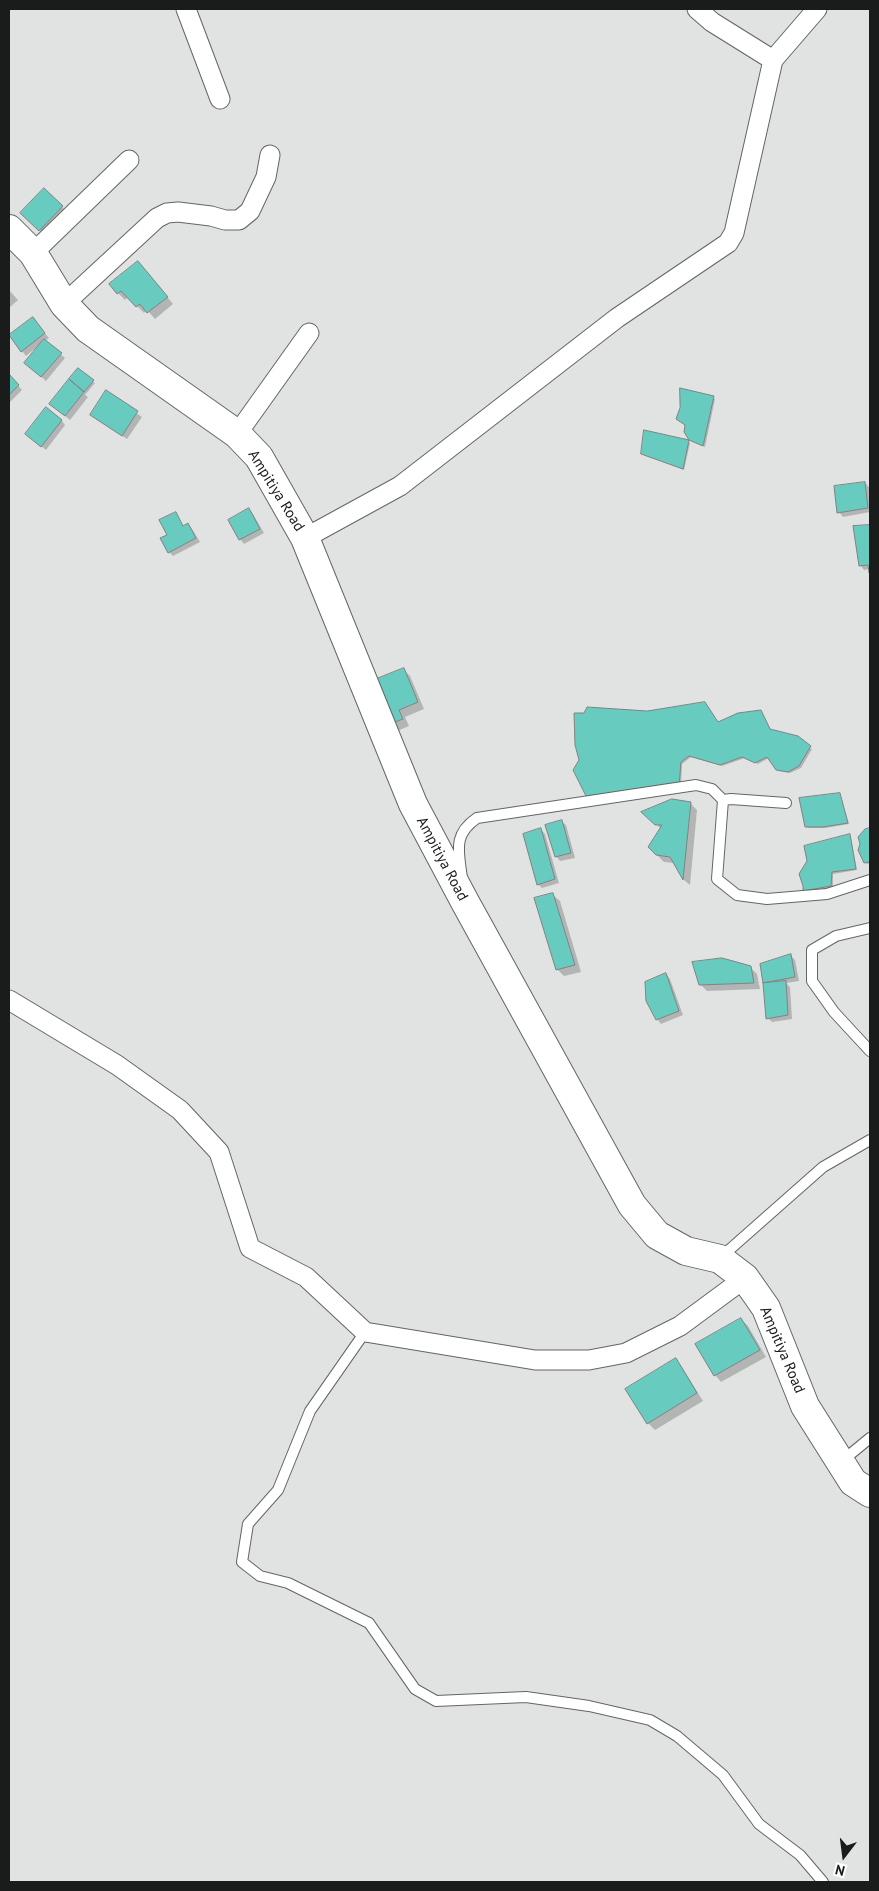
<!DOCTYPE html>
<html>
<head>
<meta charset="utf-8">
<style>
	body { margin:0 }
	#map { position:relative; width:879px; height:1891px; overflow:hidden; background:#e0e3e2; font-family:"PT Sans",sans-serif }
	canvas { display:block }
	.frame { position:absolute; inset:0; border:10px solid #1a1c1b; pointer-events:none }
	.north { position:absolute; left:819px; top:1831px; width:50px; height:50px; -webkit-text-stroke:4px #fff; paint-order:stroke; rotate:195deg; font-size:14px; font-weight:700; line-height:20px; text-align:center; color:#1a1c1b }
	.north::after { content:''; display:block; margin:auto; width:18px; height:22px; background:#1a1c1b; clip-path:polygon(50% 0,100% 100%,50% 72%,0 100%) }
</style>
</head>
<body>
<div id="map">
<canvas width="879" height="1891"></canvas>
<div class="frame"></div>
<div class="north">N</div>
</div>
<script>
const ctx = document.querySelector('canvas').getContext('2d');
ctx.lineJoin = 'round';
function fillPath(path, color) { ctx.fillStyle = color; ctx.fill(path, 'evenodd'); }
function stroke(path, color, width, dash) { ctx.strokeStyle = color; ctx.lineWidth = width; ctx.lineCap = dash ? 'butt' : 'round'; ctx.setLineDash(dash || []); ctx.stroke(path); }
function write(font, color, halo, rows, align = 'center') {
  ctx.font = font + ' "PT Sans",sans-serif'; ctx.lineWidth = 4; ctx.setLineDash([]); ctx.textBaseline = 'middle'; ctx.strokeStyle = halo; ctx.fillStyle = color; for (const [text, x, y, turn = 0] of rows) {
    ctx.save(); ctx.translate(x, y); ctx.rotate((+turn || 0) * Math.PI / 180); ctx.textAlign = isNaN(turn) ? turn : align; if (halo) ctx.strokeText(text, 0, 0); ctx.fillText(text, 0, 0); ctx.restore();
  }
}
fillPath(new Path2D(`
	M44 189 66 211 44 234 22 213Z
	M144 269 173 304 155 319 147 310 144 313 128 297 125 300 118 293Z
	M9 290 18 300 9 308Z
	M33 319 49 338 45 341 65 358 46 381 30 367 38 346 26 356 10 336Z
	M78 370 95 383 85 395 88 397 70 420 55 408Z
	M9 375 22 390 9 403Z
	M106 392 142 417 127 439 96 419Z
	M713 398 715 399 705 447 690 440Z
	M61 420 65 425 46 450 31 438Z
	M688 442 690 443 684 470 642 453Z
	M865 483 869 487 870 512 843 517 839 512Z
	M249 510 253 514 264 533 244 544 240 539Z
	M176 514 184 527 188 525 192 529 200 542 173 556 169 552V535Z
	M870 526V572V569L864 570 860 565 854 527Z
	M403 669 410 676 424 709 405 717 409 726 395 732 388 725Z
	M761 711 771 730 812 749 801 768 790 773 779 771 769 758 758 764 745 758 722 766 691 757 682 764 681 787 590 799 718 723Z
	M840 795 849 824 825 828H808L806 826Z
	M690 803 697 810 690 885 684 880 675 863 664 862 657 855 661 829 644 812Z
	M561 821 566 825 575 858 560 861 556 856Z
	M870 829V863L867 864 865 862 866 830Z
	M541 830 545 834 559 883 542 888 538 884Z
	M849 836 851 838 857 870 833 874V887L806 893 804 891 805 886Z
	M553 895 560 901 581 972 564 976 557 969Z
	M791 956 795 960 799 981 786 983 790 987 792 1019 772 1022 768 1018 761 965Z
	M750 967 757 974 760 989 707 991 700 984Z
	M666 974 670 979 683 1015 661 1024 657 1019Z
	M741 1319 748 1326 766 1357 721 1382 715 1375Z
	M676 1360 682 1367 703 1401 655 1430 648 1423Z`), '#0003');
const building = new Path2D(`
	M44 188 63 206 39 231 20 213Z
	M138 261 168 297 147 313 140 304 136 307 121 291 117 294 109 284Z
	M33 317 45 333 21 352 9 335Z
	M44 339 62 353 41 377 24 363Z
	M78 368 94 380 84 392 69 379Z
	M9 374 19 385 9 395Z
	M69 379 84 392 65 416 49 404Z
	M680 388 714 396 703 446 689 440 684 432 685 425 676 419 680 408Z
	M106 390 138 411 122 436 90 415Z
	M46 407 62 420 41 447 25 434Z
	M644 430 689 440 683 469 641 454Z
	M865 482 868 508 837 513 834 486Z
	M249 508 260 529 239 540 228 520Z
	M176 512 183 526 188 523 196 538 168 553 160 538 167 535 159 520Z
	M870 525V573H869L868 565 859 566 853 526Z
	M404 668 418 702 399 710 403 719 387 725 369 682Z
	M705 702 718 722 738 713 761 710 770 729 798 736 811 746 799 766 788 772 776 770 767 757 755 763 742 757 720 765 689 756 681 762 679 786 587 798 573 770 579 760 575 745 574 713H584L587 707 647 711Z
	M840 793 848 823 823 827H805L799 798Z
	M672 799 691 802 683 880 670 857 656 855 648 847 662 825H655L641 812Z
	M562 820 571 853 555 857 545 825Z
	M541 828 555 879 537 885 523 834Z
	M870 828V862L864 863 858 850 860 844 858 837 865 829Z
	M850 834 856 869 832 872 831 886 803 891V886L799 874 807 861 804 846Z
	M553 893 575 965 556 970 534 898Z
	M791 954 795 977 763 983 760 964Z
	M722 958 751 966 754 983 699 985 692 962Z
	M666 973 679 1011 656 1020 646 1001 645 982Z
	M786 981 788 1015 766 1019 763 983Z
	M741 1318 760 1350 714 1376 695 1344Z
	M676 1358 697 1393 647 1424 625 1389Z`);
fillPath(building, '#67cbc0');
stroke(building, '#7f8382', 1);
const service = new Path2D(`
	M723 800 731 799 786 803
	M462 879C459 852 452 835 477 818L696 785 712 789 723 800 717 879 737 895 767 899 827 894 870 880
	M870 928 836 936 812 950V981L834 1012 870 1051
	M720 1258 823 1167 870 1140
	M365 1332 310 1411 278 1490 248 1524 242 1562 260 1576 288 1583 369 1623 415 1689 436 1701 526 1697 589 1706 650 1720 677 1736 723 1775 759 1824 800 1855 823 1882
	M842 1461 870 1438`);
const minor = new Path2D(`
	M186 9 220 99
	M773 60 817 9
	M33 253 129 160
	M64 304 157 218 167 213 178 212 211 216 225 220H239L250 211 266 177 270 155
	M237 434 309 333
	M305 538 400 486 617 318 728 243 734 233 773 60 712 22 697 9
	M9 1000 117 1065 180 1110 219 1152 250 1248 306 1277 365 1332 535 1360H589L626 1353 680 1326 745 1278`);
const primary = new Path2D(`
	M9 229 33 253 64 304 88 329 237 434 259 457 305 538 413 804 465 902 632 1205 657 1235 686 1251 720 1259 745 1278 766 1308 805 1406 853 1482 870 1493`);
stroke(service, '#626664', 12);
stroke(minor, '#626664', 21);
stroke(primary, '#626664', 30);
stroke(service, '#fff', 10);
stroke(minor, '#fff', 19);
stroke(primary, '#fff', 28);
write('15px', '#1a1c1b', '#fff', [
	["Ampitiya Road",276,491,58],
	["Ampitiya Road",442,859,62],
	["Ampitiya Road",782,1350,67]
]);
</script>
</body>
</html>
